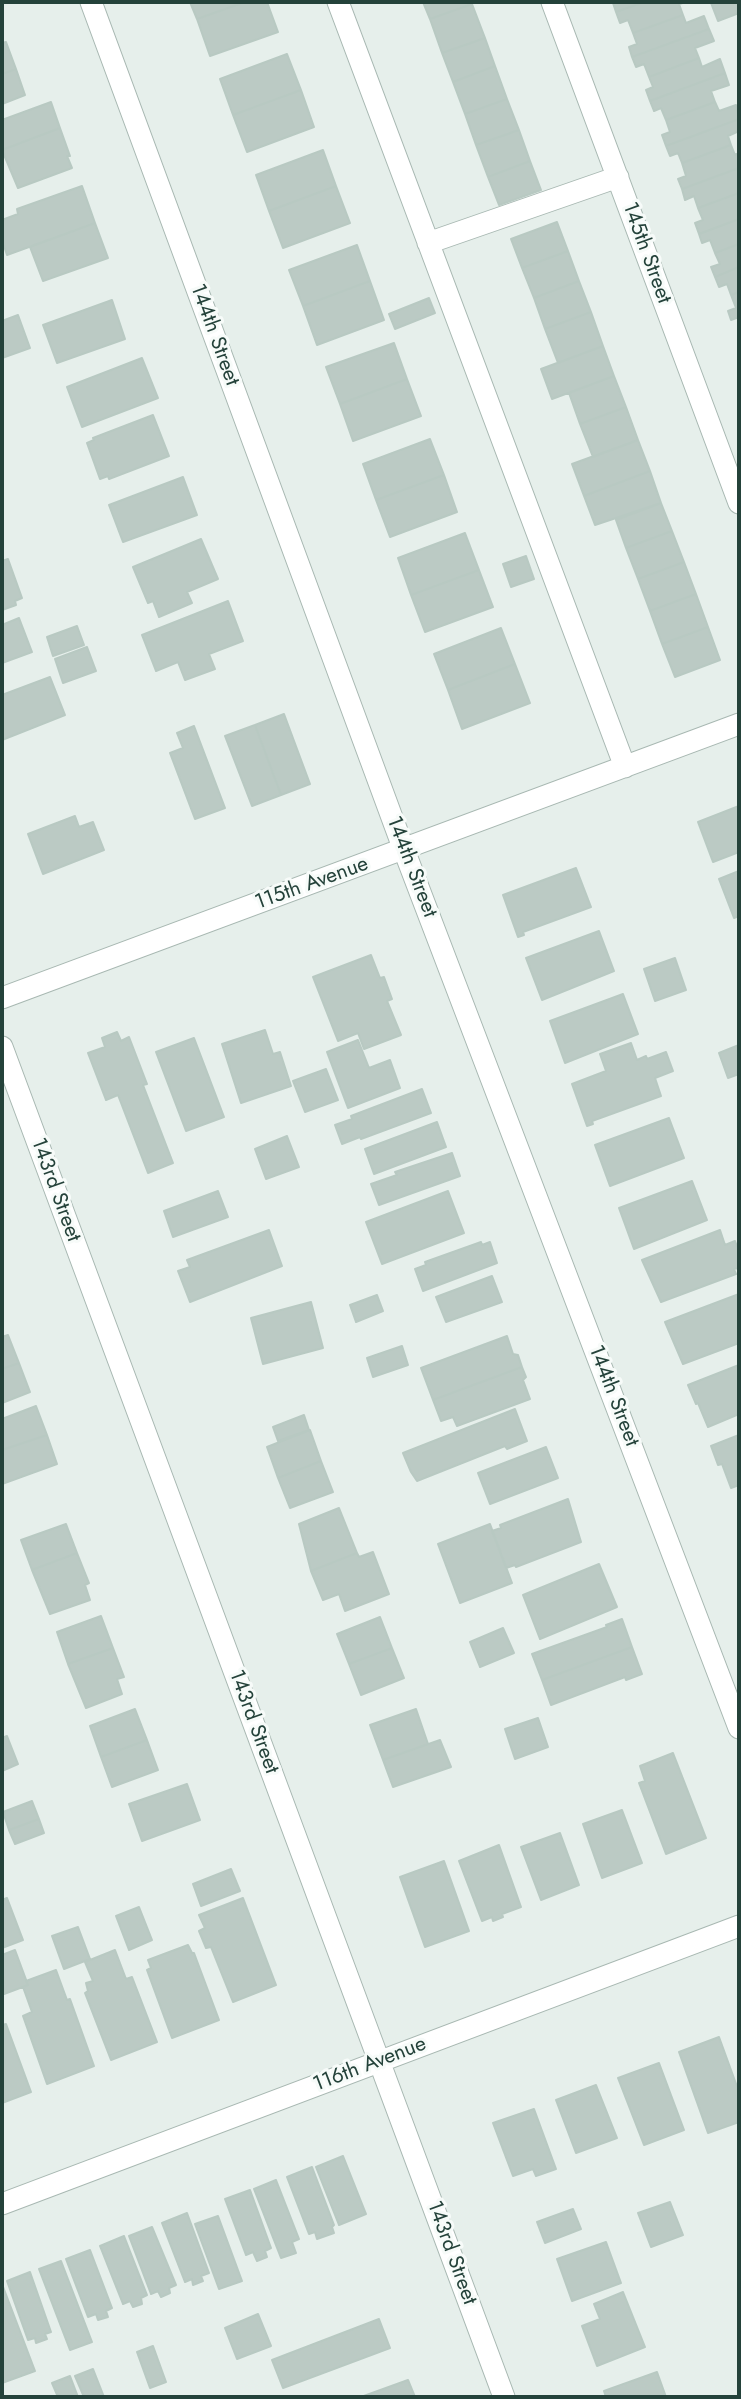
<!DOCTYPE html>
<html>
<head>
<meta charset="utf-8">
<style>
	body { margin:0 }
	#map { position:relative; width:741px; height:2399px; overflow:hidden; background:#e6efeb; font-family:Jost,sans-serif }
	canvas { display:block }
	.frame { position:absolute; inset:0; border:4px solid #24423a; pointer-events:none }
</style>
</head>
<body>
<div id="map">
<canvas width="741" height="2399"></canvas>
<div class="frame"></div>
</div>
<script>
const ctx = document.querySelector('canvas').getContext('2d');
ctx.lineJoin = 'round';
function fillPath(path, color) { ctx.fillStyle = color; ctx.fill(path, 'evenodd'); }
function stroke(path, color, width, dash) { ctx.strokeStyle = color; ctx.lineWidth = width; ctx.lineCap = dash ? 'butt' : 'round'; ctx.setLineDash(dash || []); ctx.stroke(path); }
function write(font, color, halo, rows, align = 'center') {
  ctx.font = font + ' Jost,sans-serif'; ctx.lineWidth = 6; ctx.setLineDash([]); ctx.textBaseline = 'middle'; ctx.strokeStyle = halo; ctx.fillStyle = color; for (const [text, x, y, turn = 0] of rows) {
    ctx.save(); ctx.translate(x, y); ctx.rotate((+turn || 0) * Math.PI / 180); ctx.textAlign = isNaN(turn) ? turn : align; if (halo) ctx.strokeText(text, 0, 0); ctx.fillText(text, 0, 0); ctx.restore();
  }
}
const building = new Path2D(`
	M190 2H245L197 19Z
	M245 2H267L278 32 210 56 197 19Z
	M423 2H471L472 4 430 19Z
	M616 2H644L616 12 613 3Z
	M644 2H686L679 4 683 15 633 33 628 20 620 23 616 12Z
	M715 2H739V13L718 21 711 3Z
	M472 4 485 38 442 53 430 19Z
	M683 15 686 23 704 16 709 29 632 57 629 47 637 44 633 33Z
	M709 29 714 41 695 48 699 58 649 77 644 64 636 67 632 57Z
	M485 38 495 66 453 82 442 53Z
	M6 42 16 69 2 74V43Z
	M287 54 301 90 233 115 220 79Z
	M699 58 702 67 720 59 725 73 650 101 646 90 653 87 649 77Z
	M495 66 507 99 465 114 453 82Z
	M16 69 25 95 2 104V74Z
	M725 73 729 85 711 91 715 102 666 120 661 108 654 111 650 101Z
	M301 90 314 127 247 152 233 115Z
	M507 99 519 130 476 145 465 114Z
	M51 102 60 128 2 150V120Z
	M715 102 719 111 736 105 739 119 666 146 662 135 670 132 666 120Z
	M739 119V131L728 136 731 145 682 163 678 153 670 156 666 146Z
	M60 128 70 156H67L72 168 18 188 2 150Z
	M519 130 530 161 488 177 476 145Z
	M731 145 735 155 739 153V168L682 189 678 179 686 176 682 163Z
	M323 150 336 186 269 211 256 175Z
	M530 161 541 190 499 205 488 177Z
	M739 168V193L698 208 694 196 685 200 682 189Z
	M82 186 95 223 7 255 2 240V220L18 214 17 209Z
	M336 186 350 223 283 248 269 211Z
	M739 193V219L699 234 695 223 703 220 698 208Z
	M739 219V244L715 253 710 240 702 243 699 234Z
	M557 222 568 251 522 268 511 239Z
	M95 223 108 258 43 281 30 247Z
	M739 244V267L715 277 711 267 720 264 715 253Z
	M357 245 370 281 303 306 289 270Z
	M568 251 579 281 534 298 522 268Z
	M739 267V292L731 295 727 284 719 287 715 277Z
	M370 281 384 320 317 345 303 306Z
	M579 281 591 312 545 329 534 298Z
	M739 292V317L731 320 728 311 736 308 731 295Z
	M429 298 435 313 395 329 389 314Z
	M112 300 125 339 57 363 43 325Z
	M591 312 603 346 558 363 545 329Z
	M18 315 30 348 2 358V321Z
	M394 343 407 379 340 404 326 367Z
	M603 346 614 376 552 399 541 369Z
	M142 358 158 398 82 427 67 387Z
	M614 376 626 407 580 424 569 393Z
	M407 379 421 416 353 441 340 404Z
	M626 407 638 440 593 457 580 424Z
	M153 415 169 456 109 479 108 476 100 479 87 443 94 440 93 438Z
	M430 439 444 475 376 500 363 464Z
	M638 440 650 471 584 496 572 464Z
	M650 471 661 503 595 525 584 496Z
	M444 475 457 512 390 537 376 500Z
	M183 477 197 515 123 542 109 505Z
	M661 503 672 531 626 548 616 520Z
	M672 531 684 562 638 579 626 548Z
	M465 533 479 570 411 595 398 558Z
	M201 539 218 579 187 592 192 603 159 617 153 601 148 603 133 567Z
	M526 556 534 579 511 587 503 564Z
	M8 559 22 598 15 601 16 605 2 610V561Z
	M684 562 696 594 650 611 638 579Z
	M479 570 493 607 425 632 411 595Z
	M696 594 708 627 662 644 650 611Z
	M228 601 243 641 209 654 215 669 185 680 178 662 156 671 142 635Z
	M19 618 32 652 2 663V625Z
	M77 626 84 645 53 656 47 637Z
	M708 627 720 660 675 677 662 644Z
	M501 628 515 664 448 690 434 654Z
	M87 647 96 671 63 683 55 659Z
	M515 664 530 703 462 729 448 690Z
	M50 677 65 715 2 740V695Z
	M284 714 310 784 281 795 255 725Z
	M255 725 281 795 252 806 225 736Z
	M194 726 225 808 195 819 170 753 183 748 177 733Z
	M739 806V852L713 862 698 822Z
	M75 816 79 827 93 822 104 850 43 874 28 834Z
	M576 868 591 907 523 932 524 935 518 937 503 895Z
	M739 871V916L734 918 719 879Z
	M599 931 614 971 542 1000 526 958Z
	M371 955 380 978 384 977 392 999 387 1001 401 1035 364 1049 358 1033 338 1041 313 977Z
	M675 958 686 990 655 1001 644 969Z
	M623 994 638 1034 565 1063 550 1021Z
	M265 1030 273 1054 280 1052 291 1086 241 1103 222 1044Z
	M117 1032 121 1041 129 1037 147 1084 143 1085 173 1163 148 1173 118 1095 106 1100 88 1053 105 1047 102 1038Z
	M194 1038 224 1117 186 1131 156 1052Z
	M358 1040 369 1068 390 1060 400 1088 348 1108 327 1052Z
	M631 1043 637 1060 646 1056 647 1059 666 1052 673 1071 655 1078 661 1096 592 1121 593 1124 587 1126 572 1084 606 1071 600 1054Z
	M739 1045V1074L728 1078 719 1053Z
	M326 1069 338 1100 305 1112 293 1081Z
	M422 1089 431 1113 361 1139 360 1137 342 1144 335 1125 352 1119 351 1116Z
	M669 1118 684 1158 610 1186 595 1145Z
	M437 1122 446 1147 374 1174 365 1149Z
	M287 1136 299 1167 266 1179 255 1149Z
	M452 1153 460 1176 379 1205 371 1184 397 1175 395 1172Z
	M692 1181 707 1220 634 1249 619 1208Z
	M218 1191 228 1217 173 1237 164 1211Z
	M448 1191 464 1233 382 1264 366 1222Z
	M269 1230 282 1266 190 1302 178 1271 190 1267 187 1260Z
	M720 1230 725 1245 735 1241 739 1252V1268L734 1269 736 1274 661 1302 642 1260Z
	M481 1242 482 1245 490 1242 497 1263 423 1291 415 1269 426 1265 425 1262Z
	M492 1276 502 1302 446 1322 436 1297Z
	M739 1294V1343L683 1364 665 1322Z
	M377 1295 383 1311 356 1322 350 1305Z
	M311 1302 323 1348 263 1364 251 1318Z
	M8 1335 19 1363 2 1369V1337Z
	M507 1336 513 1354 518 1355 522 1367 433 1400 421 1368Z
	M402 1346 408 1365 373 1377 367 1358Z
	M19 1363 30 1392 2 1403V1369Z
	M739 1365V1414L708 1427 698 1403 696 1404 688 1385Z
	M522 1367 526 1377 523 1380 530 1399 457 1426 453 1417 441 1421 433 1400Z
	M36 1406 47 1435 2 1450V1419Z
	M515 1409 527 1441 507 1449 505 1446 417 1481 411 1472 403 1453Z
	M304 1415 309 1430 278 1441 273 1427Z
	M310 1430 321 1461 278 1478 267 1447Z
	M47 1435 57 1464 2 1484V1450Z
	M739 1435V1485L731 1488 722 1464 718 1465 711 1446Z
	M546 1447 558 1478 490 1504 478 1473Z
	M321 1461 333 1492 290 1508 278 1478Z
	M568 1499 581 1542 516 1567 515 1565 506 1568 492 1531 501 1528 500 1525Z
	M339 1508 357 1553 311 1571 299 1524Z
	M66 1524 77 1553 32 1570 21 1540Z
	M490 1524 512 1583 460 1603 438 1544Z
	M373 1552 389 1594 345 1611 339 1594 323 1600 311 1571 357 1553 359 1557Z
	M77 1553 89 1583 85 1585 90 1600 50 1614 32 1570Z
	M599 1564 617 1607 540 1639 523 1595Z
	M101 1616 113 1648 68 1664 57 1632Z
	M380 1617 392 1648 349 1664 337 1634Z
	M622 1619 632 1647 542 1680 532 1654 607 1627 606 1625Z
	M503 1628 514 1653 480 1667 470 1642Z
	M632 1647 642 1674 626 1680 625 1677 551 1705 542 1680Z
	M113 1648 124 1677 117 1679 122 1694 86 1708 68 1664Z
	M392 1648 404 1678 361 1695 349 1664Z
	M135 1709 147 1740 101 1757 90 1726Z
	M416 1709 428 1744 383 1760 370 1725Z
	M538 1718 548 1747 515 1759 505 1729Z
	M7 1736 18 1764 2 1771V1738Z
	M147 1740 158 1770 112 1787 101 1757Z
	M440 1740 451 1767 393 1787 383 1760Z
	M673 1753 706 1838 666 1854 639 1783 645 1781 640 1766Z
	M187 1784 200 1820 142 1841 129 1804Z
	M32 1801 39 1819 9 1830 3 1812Z
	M622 1810 642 1863 602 1878 583 1824Z
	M39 1819 44 1833 15 1844 9 1830Z
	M560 1833 579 1885 541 1900 521 1847Z
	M499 1845 521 1907 502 1914 503 1917 493 1921 492 1917 482 1921 459 1861Z
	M444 1861 469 1931 425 1947 400 1877Z
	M231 1869 240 1891 201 1906 193 1884Z
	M7 1898 23 1940 2 1948V1900Z
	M243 1898 276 1985 233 2002 211 1947 206 1948 199 1931 205 1928 199 1915Z
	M139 1907 152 1940 129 1950 116 1916Z
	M78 1927 90 1959 64 1969 52 1936Z
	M188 1945 192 1953H194L219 2020 172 2038 147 1970 151 1968 148 1960Z
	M15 1950 28 1985 4 1994 2 1955Z
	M115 1950 126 1979 132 1977 157 2042 111 2060 85 1993 88 1991 86 1983 93 1981 85 1962Z
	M56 1970 67 2000 70 1999 94 2066 47 2084 23 2016 32 2012 23 1987 28 1985 26 1981Z
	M6 2024 31 2092 2 2103V2025Z
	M719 2037 739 2092V2122L708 2133 679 2052Z
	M659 2063 684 2130 644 2145 618 2078Z
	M596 2085 617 2138 576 2153 556 2100Z
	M534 2109 556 2169 536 2176 533 2169 513 2176 493 2123Z
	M343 2156 366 2214 339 2225 316 2167Z
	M312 2167 334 2225 332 2227 334 2233 317 2239 315 2232 309 2234 287 2177Z
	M276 2180 299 2239 292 2242 296 2253 281 2258 254 2189Z
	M250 2190 271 2248 265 2251 267 2257 257 2261 253 2252 246 2255 225 2199Z
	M670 2202 683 2235 651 2247 638 2213Z
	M573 2209 581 2229 545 2243 537 2222Z
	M187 2213 209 2273 201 2276 203 2281 193 2285 192 2279 185 2282 162 2223Z
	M218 2216 242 2281 219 2289 195 2224Z
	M152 2227 176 2285 169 2288 170 2293 161 2297 158 2291 151 2294 129 2236Z
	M124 2236 147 2295 141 2298 142 2304 133 2307 130 2301 123 2304 100 2246Z
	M606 2242 621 2283 572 2301 557 2259Z
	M90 2250 112 2308 106 2311 108 2317 98 2320 96 2314 88 2317 66 2259Z
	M61 2261 92 2342 70 2350 39 2269Z
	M30 2272 51 2332 45 2334 47 2339 36 2343 35 2338 28 2340 7 2281Z
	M2 2284 35 2371 2 2383Z
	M623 2292 645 2347 597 2366 582 2326 600 2319 594 2304Z
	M258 2314 271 2346 237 2359 225 2328Z
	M379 2319 390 2348 283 2388 272 2360Z
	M153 2346 166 2382 150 2388 137 2352Z
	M93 2369 104 2397H84L75 2376Z
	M657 2372 666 2397H606L604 2391Z
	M70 2376 78 2397H58L52 2383Z
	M408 2380 415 2397H361Z`);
fillPath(building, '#bbcac4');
stroke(building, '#b8c9c2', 2);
const minor = new Path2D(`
	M91 2 404 850 739 1728
	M338 2 625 767
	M552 2 739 503
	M428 243 618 177
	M2 998 739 724
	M2 1047 504 2397
	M2 2204 739 1926`);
stroke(minor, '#a8b8b2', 23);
stroke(minor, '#fff', 21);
write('21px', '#24423a', '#f7fbf9', [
	["145th Street",646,253,70],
	["144th Street",214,335,70],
	["144th Street",411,867,69],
	["115th Avenue",312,884,-20],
	["143rd Street",55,1190,70],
	["144th Street",613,1396,69],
	["143rd Street",253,1722,70],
	["116th Avenue",370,2065,-21],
	["143rd Street",451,2253,70]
]);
</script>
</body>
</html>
